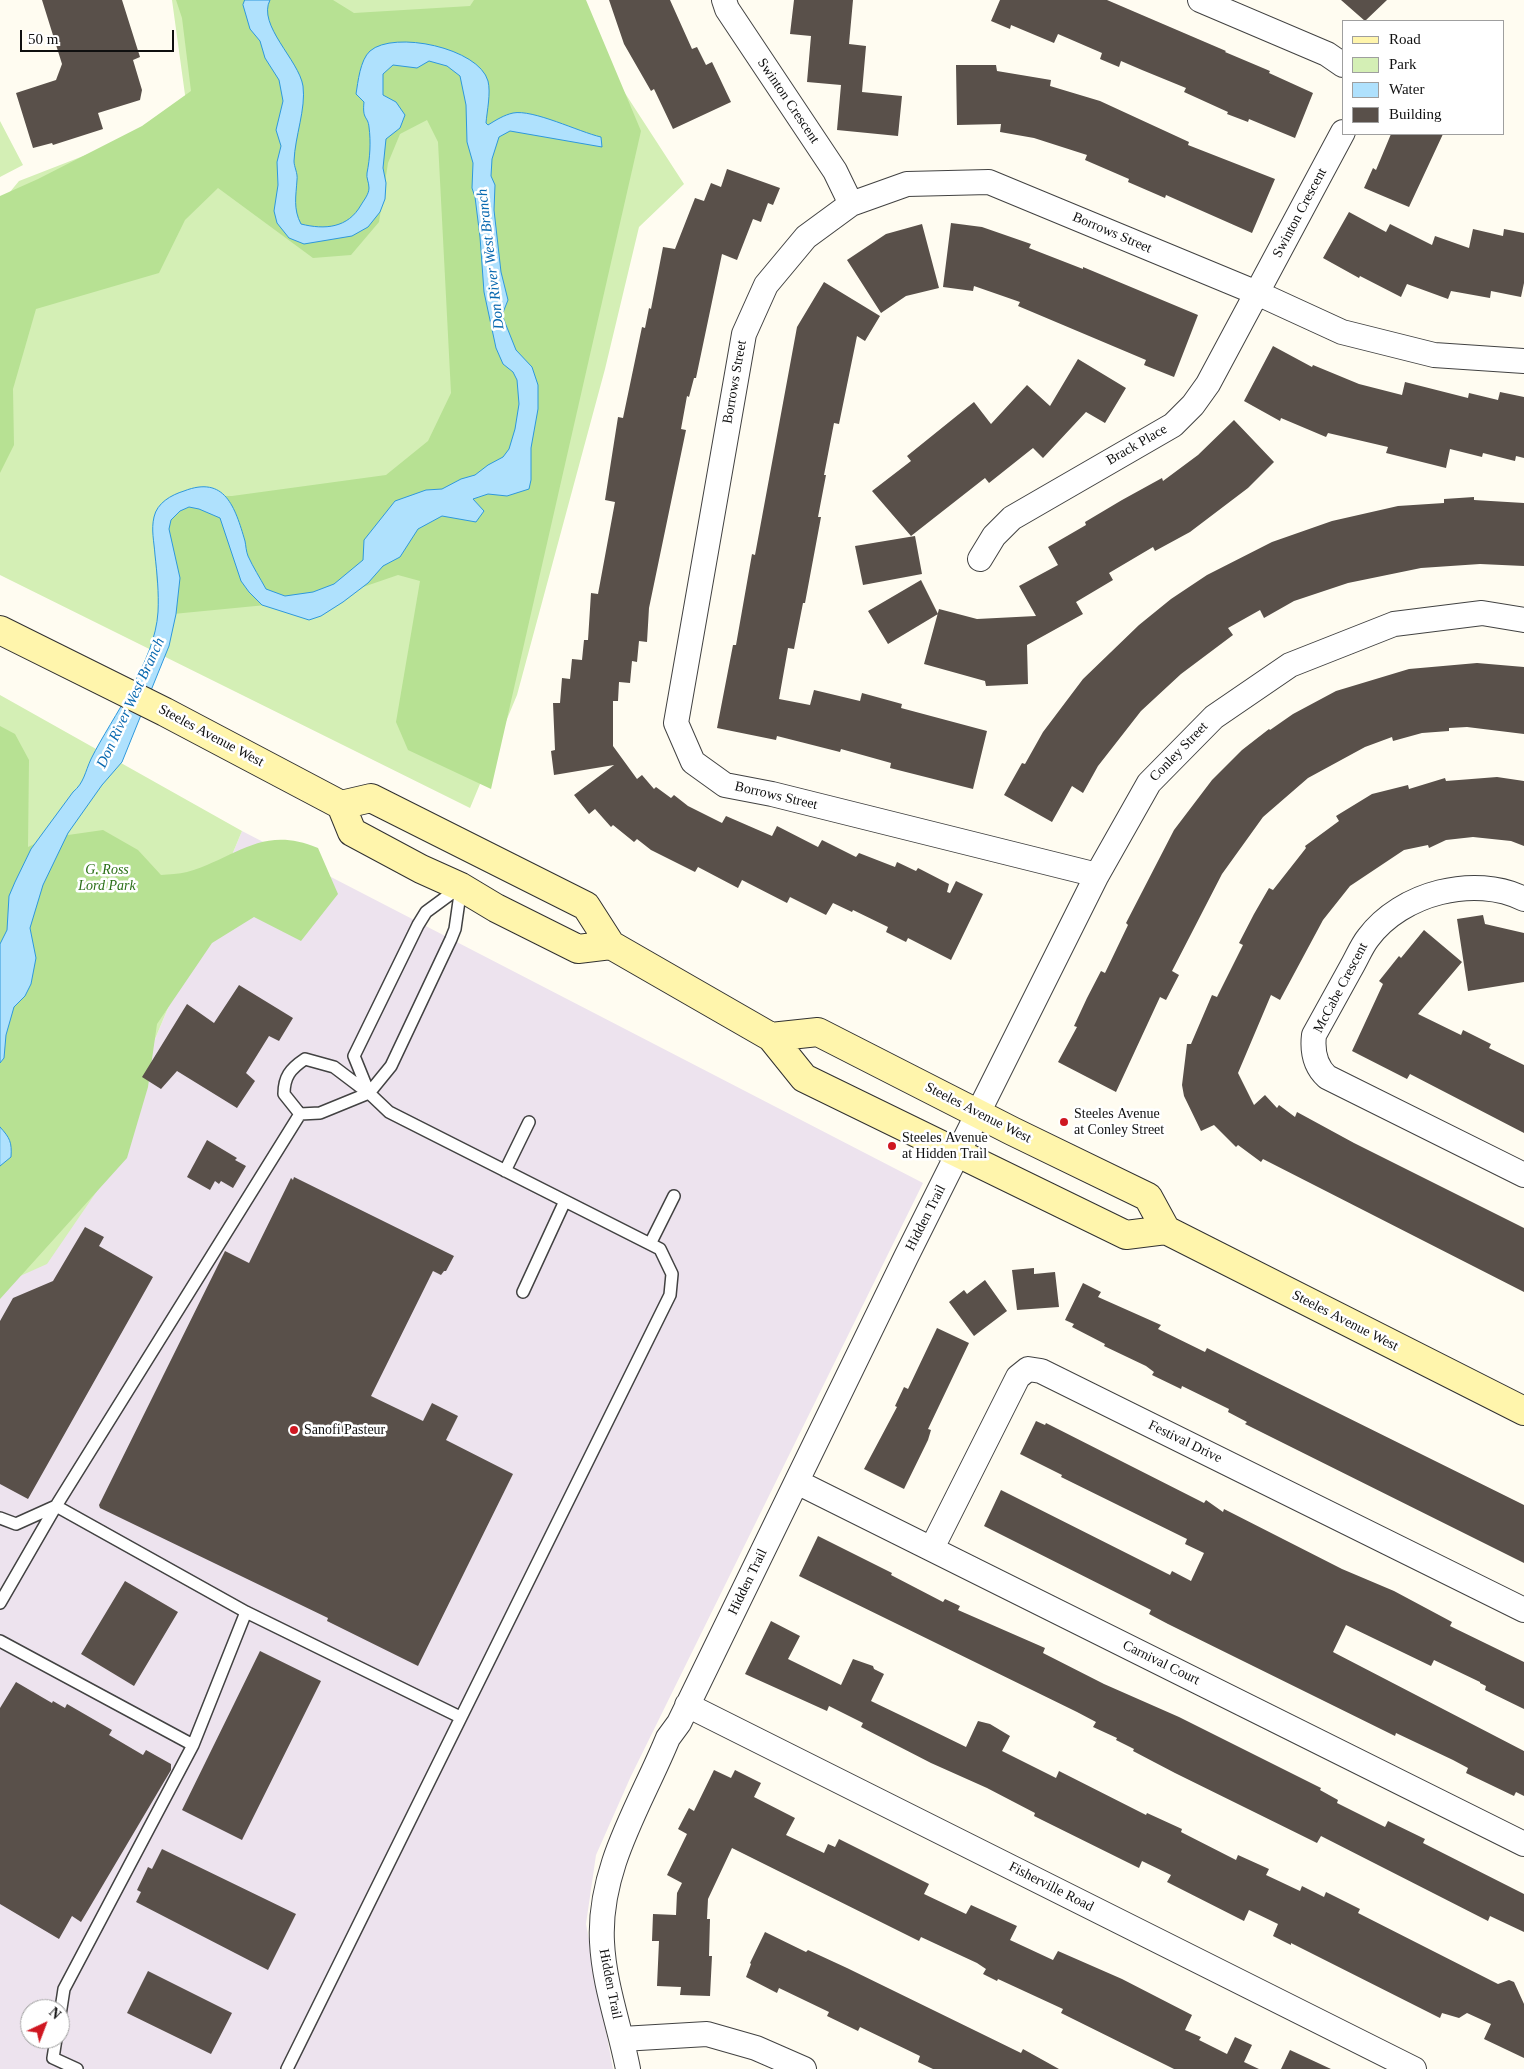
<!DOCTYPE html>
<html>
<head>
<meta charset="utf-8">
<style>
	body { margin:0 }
	#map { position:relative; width:1524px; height:2069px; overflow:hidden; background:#fffcf1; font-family:"Times New Roman",serif }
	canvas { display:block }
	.legend { position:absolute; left:1342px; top:20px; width:162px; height:115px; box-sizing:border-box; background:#fff; border:1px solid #9f9f9f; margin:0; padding:6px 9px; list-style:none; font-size:15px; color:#0f0f0f }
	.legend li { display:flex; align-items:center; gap:10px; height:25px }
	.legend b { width:25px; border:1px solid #9f9f9f }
	.north { position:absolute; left:20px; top:1999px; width:50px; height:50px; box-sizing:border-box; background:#fff; border:1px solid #9f9f9f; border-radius:50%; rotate:43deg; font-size:14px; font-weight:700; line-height:20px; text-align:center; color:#0f0f0f }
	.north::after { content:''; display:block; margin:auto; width:18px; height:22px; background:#cf1721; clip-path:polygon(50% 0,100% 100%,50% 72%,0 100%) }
	.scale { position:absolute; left:20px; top:30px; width:154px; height:22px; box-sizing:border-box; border:2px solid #0f0f0f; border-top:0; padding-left:6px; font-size:15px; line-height:18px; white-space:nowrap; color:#0f0f0f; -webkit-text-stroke:4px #fff; paint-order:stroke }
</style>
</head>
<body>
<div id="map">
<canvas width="1524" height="2069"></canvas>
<ul class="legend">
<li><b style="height:6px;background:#fff5ac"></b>Road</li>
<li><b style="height:14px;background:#d4efb5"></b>Park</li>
<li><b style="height:14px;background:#afe1fd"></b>Water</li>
<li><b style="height:14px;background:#59504a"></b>Building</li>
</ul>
<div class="north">N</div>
<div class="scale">50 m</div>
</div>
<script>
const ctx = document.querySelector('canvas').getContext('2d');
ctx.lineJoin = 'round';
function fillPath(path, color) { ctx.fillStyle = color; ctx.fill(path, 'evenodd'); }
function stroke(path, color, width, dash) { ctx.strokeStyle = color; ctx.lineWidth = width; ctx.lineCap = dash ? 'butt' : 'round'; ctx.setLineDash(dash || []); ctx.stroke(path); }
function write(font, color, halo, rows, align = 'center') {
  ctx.font = font + ' "Times New Roman",serif'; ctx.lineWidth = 5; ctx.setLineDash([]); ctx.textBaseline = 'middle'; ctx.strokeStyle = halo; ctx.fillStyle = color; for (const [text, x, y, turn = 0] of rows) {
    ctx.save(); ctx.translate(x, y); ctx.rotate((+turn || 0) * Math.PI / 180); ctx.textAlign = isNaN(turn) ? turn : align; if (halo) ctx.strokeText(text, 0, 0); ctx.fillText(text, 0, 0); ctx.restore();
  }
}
fillPath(new Path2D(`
	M242 831 923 1183 631 1776 596 1855 586 1924 613 2069H0V1285L127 1106ZM30 2009H60V2039H30Z`), '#ede3ee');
fillPath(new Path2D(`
	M172 0H578L584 30 684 184 639 227 605 369 517 695 470 808 0 575V204L19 181 145 132 186 102Z
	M0 121 23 165 0 177Z
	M0 695 242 831 127 1106 97 1191 47 1264 0 1285Z`), '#d4efb5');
fillPath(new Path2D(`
	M176 0H333L354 13 470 6 474 0H586L641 131 491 789 408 750 396 722 420 581 398 575 328 599 173 614 157 584 153 523 178 495 232 496 386 475 428 441 451 393 438 142 427 120 400 134 388 163 379 222 351 255 313 258 218 188 185 220 159 273 36 309 13 389 14 445 0 473V196L38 179 142 126 191 91 182 18Z
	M0 726 15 734 29 760 28 847 47 838 103 830 138 850 161 875C169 874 179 874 187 872 236 858 262 824 318 848L338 894 301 941 254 917 212 943 157 1024 148 1087 127 1158 0 1299Z`), '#b7e193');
const water = new Path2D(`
	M245 0H270C257 25 299 60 303 86 306 109 295 136 294 161 294 167 298 173 297 180 296 196 293 209 301 224 325 230 348 228 361 205 364 200 369 194 369 188 369 182 366 178 367 173 370 158 371 142 369 127 368 116 362 120 364 102L356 94C358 82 360 60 370 51 394 30 479 48 488 81 491 93 487 111 486 123L488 125C496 120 504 115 513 113 533 109 579 132 601 137L602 147 510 131 499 137 492 159 491 176 495 185 494 210 501 272 508 300 502 315 516 350 532 367 538 385V409L531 448V480L529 489 507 496 488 494 473 499 484 511 476 522 442 516 418 529 400 557 383 566 368 583 343 602 321 616 309 620 262 605 249 592 241 581 220 518 199 509 189 507 180 511 171 520 169 529 180 578 176 614 169 646 122 762 102 785 68 833 43 885 30 928 36 958 31 984 25 996 14 1007 6 1035 4 1058 0 1063V944L7 930 9 896 15 882 31 849 73 792C84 783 85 772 91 759 113 715 155 662 158 612 159 593 157 573 155 555 154 541 151 530 154 517 157 503 171 495 184 491 225 475 235 507 245 541 246 546 246 551 248 556 253 567 260 578 266 589L285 596 313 592 334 584 363 560 364 540 395 501 426 490 442 489 461 479 475 475 488 465 503 457 509 449 515 429 519 404 517 380 513 372 503 364 496 348 484 292 480 237 475 197 472 188 473 163 467 142 466 105 460 76 447 66 429 61 417 68 393 65 383 74V95L396 102 405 115 400 128 386 139 383 168 386 183 385 199 380 212 368 227 352 236 304 244 289 238 277 223 274 211 278 185 277 162 281 146 276 130 283 101 279 80 265 58 260 41 250 29 243 5Z
	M0 1127C10 1138 12 1142 11 1157L0 1166Z`);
fillPath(water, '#afe1fd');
stroke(water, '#2e98dc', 1);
fillPath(new Path2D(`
	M42 0H122L140 57 133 60 142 90 140 100 98 113 103 129 53 145 52 143 33 148 16 93 56 80 62 64Z
	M609 0H670L692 49 697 47 706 65 712 62 731 102 673 129 654 89 651 91 624 44Z
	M794 0H853L849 44 866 46 862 92 902 96 898 136 837 130 841 85 807 82 811 36 790 34Z
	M1000 0H1107L1226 51 1225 52 1270 71 1269 73 1313 93 1295 138 1249 119 1248 122 1227 114 1228 112 1184 92 1186 88 1142 70 1121 61 1119 67 1100 59 1102 53 1058 34 1054 43 1011 25 1010 29 991 21Z
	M1341 0H1387L1365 21Z
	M956 65H996L997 71 1051 80 1050 86 1100 101 1189 142 1188 145 1275 179 1252 233 1166 195 1165 198 1128 182 1129 179 1085 160 1087 155 1034 138 1000 132 1001 124 957 125Z
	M1391 134H1443L1409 207 1364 188 1373 168 1376 170Z
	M727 169 780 188 773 205 768 203 761 222 753 219 737 260 722 254 696 378H694L689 397 687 396 681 429 686 430 649 608 647 642 639 641 637 662 632 661 630 683 619 682 618 701H613V746L637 779 642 775 654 789 656 787 671 798 674 795 688 806 722 823 726 816 772 836 777 826 818 847 822 840 856 857 859 853 895 867 897 862 916 871 918 868 949 884 947 892 950 893 956 881 983 894 951 960 908 938 906 942 886 932 888 927 853 910 852 912 833 903 826 915 790 897 787 903 742 880 738 888 698 867 695 872 651 850 637 839 634 842 613 825 611 827 595 809 589 814 574 795 614 765 554 775 551 751 555 750 553 703H560L562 678 570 679 572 659 582 660 584 640H588L591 593 598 594 615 502 605 500 618 417 623 418 642 327 645 328 649 308 651 309 663 247 675 249 695 198 704 201 711 183 721 187Z
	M1349 212 1386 232 1390 224 1432 245 1435 236 1469 248 1473 229 1503 236 1504 229 1524 233V283L1521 297 1491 291 1490 298 1451 291 1448 299 1407 284 1401 297 1360 276 1359 278 1323 258Z
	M951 223 982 227 1031 244 1029 248 1083 269V267L1198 315 1174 377 1144 365 1146 360 1018 306 1020 302 974 286 973 291 943 287Z
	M922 224 939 288 906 296 881 313 847 260 886 234Z
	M824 282 880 316 865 341 857 336 839 424 834 423 824 475H826L818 517H821L805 603H803L794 649 788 648 779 699 810 705 814 690 860 701 862 693 902 704 901 708 987 731 973 789 890 768 891 763 841 749 840 752 777 736 776 740 717 728 733 645H736L752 554 755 555 797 327Z
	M1273 346 1312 367 1313 365 1359 384 1402 395 1405 382 1468 398 1469 393 1498 400 1500 392 1524 397V458L1516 456 1515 461 1483 453 1482 457 1450 449 1446 468 1386 453 1388 447 1328 433 1326 437 1281 418 1280 421 1244 401Z
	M1078 359 1126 388 1105 423 1086 412 1043 458 1033 448 989 483 985 478 911 536 872 491 911 461 907 456 974 402 991 424 1027 385 1050 406Z
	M1234 420 1274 462 1248 488 1190 532 1155 551 1153 547 1109 573 1113 580 1076 602 1083 614 1027 645 1028 684 986 686 985 681 924 664 939 609 977 619 1036 616 1019 586 1058 565 1048 547 1086 525 1085 522 1122 500 1162 478 1163 481 1198 455Z
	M1474 497V500L1524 503V566L1480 564 1421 568 1348 583 1294 601 1264 618 1260 610 1228 628 1233 635 1181 674 1141 711 1098 766 1083 793 1072 786 1052 822 1004 795 1022 763 1025 764 1043 732 1083 679 1139 625 1171 599 1207 575 1272 542 1332 521 1398 506 1444 503V499Z
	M915 536 922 574 863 585 855 546Z
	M921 580 938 614 888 644 868 611Z
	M1477 663 1524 667V734L1467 727 1449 728V731L1422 733 1393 741 1392 737 1365 747 1308 778 1263 817 1222 874 1172 971 1179 975 1166 1000 1160 997 1116 1092 1058 1062 1077 1027 1074 1026 1087 998 1101 971 1105 973 1128 925 1126 923 1174 830 1212 780 1242 750 1269 729 1270 730 1293 714 1336 691 1409 669Z
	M1497 777 1524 781V846L1511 841 1473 837 1446 840 1429 848 1428 845 1404 850 1350 886 1323 920 1280 1000 1271 995 1238 1073 1254 1105 1265 1095 1277 1108 1279 1105 1295 1117 1297 1112 1354 1143 1524 1228V1292L1263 1159 1261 1162 1238 1145 1236 1147 1214 1125 1201 1131 1184 1096 1182 1085 1187 1044H1191L1212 995 1217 997 1243 945 1239 943 1254 914 1269 888 1273 890 1306 848 1305 846 1339 821 1336 816 1372 794 1408 785 1409 789 1445 778 1446 781Z
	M1483 915 1485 924 1524 933V982L1468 991 1457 919Z
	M1424 930 1462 962 1418 1014 1461 1035 1463 1030 1491 1044 1489 1048 1524 1065V1133L1410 1074 1407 1079 1352 1051 1383 984 1379 981 1399 956 1401 958Z
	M239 985 293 1018 279 1041 269 1036 246 1073 255 1081 237 1108 177 1071 161 1089 142 1077 187 1004 214 1023Z
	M207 1140 237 1158 235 1160 246 1166 233 1188 221 1181 219 1184 215 1181 210 1190 187 1177Z
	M294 1177 454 1256 446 1271H444L441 1275 433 1271 371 1396 423 1421 432 1403 458 1416 446 1440 513 1474 418 1666 327 1621 328 1618 100 1508 99 1505 225 1251 249 1263 291 1178 293 1180Z
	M85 1227 104 1237 99 1246 153 1277 28 1499 0 1484V1321L13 1298 53 1281Z
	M1034 1268V1274L1055 1272 1059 1307 1017 1310 1012 1270Z
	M985 1280 1007 1311 974 1336 949 1302 964 1290 967 1294Z
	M1083 1283 1101 1292 1098 1297 1161 1325 1158 1329 1205 1352 1207 1348 1524 1505V1563L1245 1424 1247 1422 1228 1412 1229 1409 1182 1386 1181 1389 1152 1375 1154 1372 1146 1366 1104 1346 1105 1344 1072 1327 1074 1324 1065 1320Z
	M937 1328 969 1343 928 1429 931 1430 928 1440 904 1489 864 1469 897 1407 895 1406 904 1387 908 1389Z
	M1036 1421 1045 1425 1046 1423 1204 1503 1206 1500 1223 1512 1224 1509 1342 1569 1394 1591 1452 1622 1450 1626 1524 1662V1709L1485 1690 1486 1686 1480 1683V1682L1434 1660 1431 1666 1346 1625 1333 1652 1524 1751V1796L1516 1792 1514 1796 1466 1773 1468 1768 1453 1760 1396 1733 1395 1736 1168 1624 1149 1614 1151 1610 984 1526 1001 1490 1170 1575 1172 1571 1191 1581 1204 1553 1185 1544 1187 1539 1061 1477 1062 1475 1020 1454Z
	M818 1536 892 1573 891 1575 943 1602 945 1599 960 1606 958 1610 1045 1648 1043 1653 1104 1684 1179 1717 1321 1788 1320 1790 1338 1800 1337 1803 1385 1827 1388 1821 1425 1839 1423 1843 1524 1894V1932L1490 1916 1488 1921 1321 1836 1317 1843 1175 1773 1133 1751 1134 1749 1116 1740 1117 1738 1093 1727 1096 1722 1077 1712 799 1576Z
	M125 1581 178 1612 134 1686 81 1654Z
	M771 1621 800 1636 788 1659 841 1685 853 1659 873 1666 874 1669 884 1674 871 1701 923 1726 966 1747 978 1721 990 1724 1010 1736 1002 1751 1056 1778 1059 1771 1146 1815 1147 1813 1182 1829 1181 1832 1236 1860 1238 1855 1269 1869 1266 1875 1300 1891 1302 1886 1324 1897 1326 1892 1360 1909 1358 1913 1498 1984 1509 1980 1514 1982 1524 2004V2058L1484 2039 1491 2024 1467 2013 1459 2018 1442 2013 1440 2018 1291 1943V1945L1273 1936 1278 1924 1249 1910 1244 1921 1167 1882 1171 1875 1142 1861 1139 1868 1034 1816 1035 1813 987 1788 931 1763 861 1727 863 1723 829 1706 827 1711 745 1674Z
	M260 1651 321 1681 242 1840 182 1810Z
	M16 1682 52 1703 53 1701 65 1708 67 1704 112 1730 109 1735 143 1755 146 1750 171 1764V1770L81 1922 72 1916 59 1939 0 1904V1708Z
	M714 1770 731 1778 735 1770 761 1783 754 1797 795 1818 786 1835 824 1853 828 1844 835 1847 839 1839 929 1884 924 1894 966 1914 971 1905 1017 1926 1010 1940 1053 1960 1058 1951 1122 1979 1192 2015 1185 2030 1201 2037 1199 2040 1227 2054 1235 2037 1252 2045 1244 2062 1259 2069H1174L1061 2013 1063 2009 998 1979 997 1981 983 1974 986 1969 977 1963 921 1937 919 1941 732 1848 708 1899 707 1919H710L709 1956H712L710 1996 680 1995 681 1987 657 1986 659 1941H652L653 1914 676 1915 677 1893 682 1883 667 1875 687 1834 678 1829 689 1808 694 1811Z
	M162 1849 296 1914 268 1970 136 1902 141 1892 137 1890 148 1867 152 1869Z
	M765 1932 806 1952 808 1950 847 1968 1021 2053 1023 2049 1059 2069H933L918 2062 920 2056 860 2027 858 2031 827 2016 829 2012 779 1988 777 1993 746 1977 751 1964 750 1963Z
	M148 1971 232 2013 211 2054 127 2013Z
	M1290 2050 1331 2069H1281Z`), '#59504a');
const service = new Path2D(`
	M369 1093 354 1056 418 925 426 912 460 887
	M369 1093 391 1066 451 939 455 929 461 887
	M300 1114 284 1094C284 1077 290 1069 305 1059L334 1067 367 1092
	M505 1171 529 1122
	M650 1244 674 1196
	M523 1292 565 1201
	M56 1506 246 1612 460 1717
	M0 1518 16 1524 56 1506
	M0 1603 56 1506 300 1114 320 1113 369 1093 389 1112 660 1249 672 1274 670 1295 287 2069
	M0 1641 193 1745
	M60 2015 64 1989 193 1745 246 1612
	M56 2039 53 2058 77 2069`);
const minor = new Path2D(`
	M724 0 727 9 835 171 851 204
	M1200 0 1327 54 1343 65
	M980 559 994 536 1012 518 1173 425 1193 405 1208 384 1343 132
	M1097 875 772 794 725 785 693 762 676 723 744 334 766 285 806 237 851 204 907 184 989 182 1257 293 1342 332 1434 355 1524 361
	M1524 899C1475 874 1401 893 1368 938 1361 947 1357 958 1351 968 1339 990 1326 1013 1314 1035 1312 1052 1315 1066 1327 1077L1524 1175
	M797 1482 1524 1844
	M932 1548 1018 1377 1028 1369 1041 1371 1524 1610
	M687 1705 1414 2069
	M622 2039 707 2034 756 2048 804 2069
	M628 2069C620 2027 604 1985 602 1942 598 1868 641 1804 668 1738L679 1723 906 1257 1097 875 1149 783 1214 717 1290 665 1394 624 1482 613 1524 620`);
const secondary = new Path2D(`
	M0 630 165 712 341 805 352 832 421 869 461 887 496 908 578 949 611 945
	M341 805 371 798 586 906 611 945 771 1037 804 1078 1126 1235 1166 1230
	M771 1037 818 1032 1012 1131 1148 1197 1166 1230 1524 1411`);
stroke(service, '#424242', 14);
stroke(minor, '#424242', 26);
stroke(secondary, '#313131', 30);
stroke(service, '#fff', 11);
stroke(minor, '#fff', 24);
stroke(secondary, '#fff5ac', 28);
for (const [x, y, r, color] of [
	[1064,1122,5,"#cf1721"],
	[892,1146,5,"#cf1721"],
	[294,1430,5,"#cf1721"]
]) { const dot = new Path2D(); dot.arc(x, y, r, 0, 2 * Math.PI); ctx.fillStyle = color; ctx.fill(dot); stroke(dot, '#fff', 2); }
write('14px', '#0f0f0f', '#fff', [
	["Swinton Crescent",788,101,56],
	["Swinton Crescent",1300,213,-62],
	["Borrows Street",1112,233,23],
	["Borrows Street",735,382,-80],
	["Brack Place",1137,445,-30],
	["Steeles Avenue West",211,736,28],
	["Conley Street",1179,752,-46],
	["Borrows Street",776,796,13],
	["McCabe Crescent",1341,988,-62],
	["Steeles Avenue West",978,1113,27],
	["Hidden Trail",926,1218,-63],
	["Steeles Avenue West",1345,1321,27],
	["Festival Drive",1185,1442,26],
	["Hidden Trail",748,1582,-64],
	["Carnival Court",1161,1663,26],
	["Fisherville Road",1051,1887,27],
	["Hidden Trail",610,1984,79]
]);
write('italic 14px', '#2a6f17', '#fff', [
	["G. Ross",107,870],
	["Lord Park",107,886]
]);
write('14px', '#0f0f0f', '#fff', [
	["Steeles Avenue",1074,1114],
	["at Conley Street",1074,1130],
	["Steeles Avenue",902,1138],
	["at Hidden Trail",902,1154],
	["Sanofi Pasteur",304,1430]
], 'left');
write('italic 15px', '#0969b0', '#fff', [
	["Don River West Branch",491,259,-97],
	["Don River West Branch",131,703,-65]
]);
</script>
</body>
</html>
